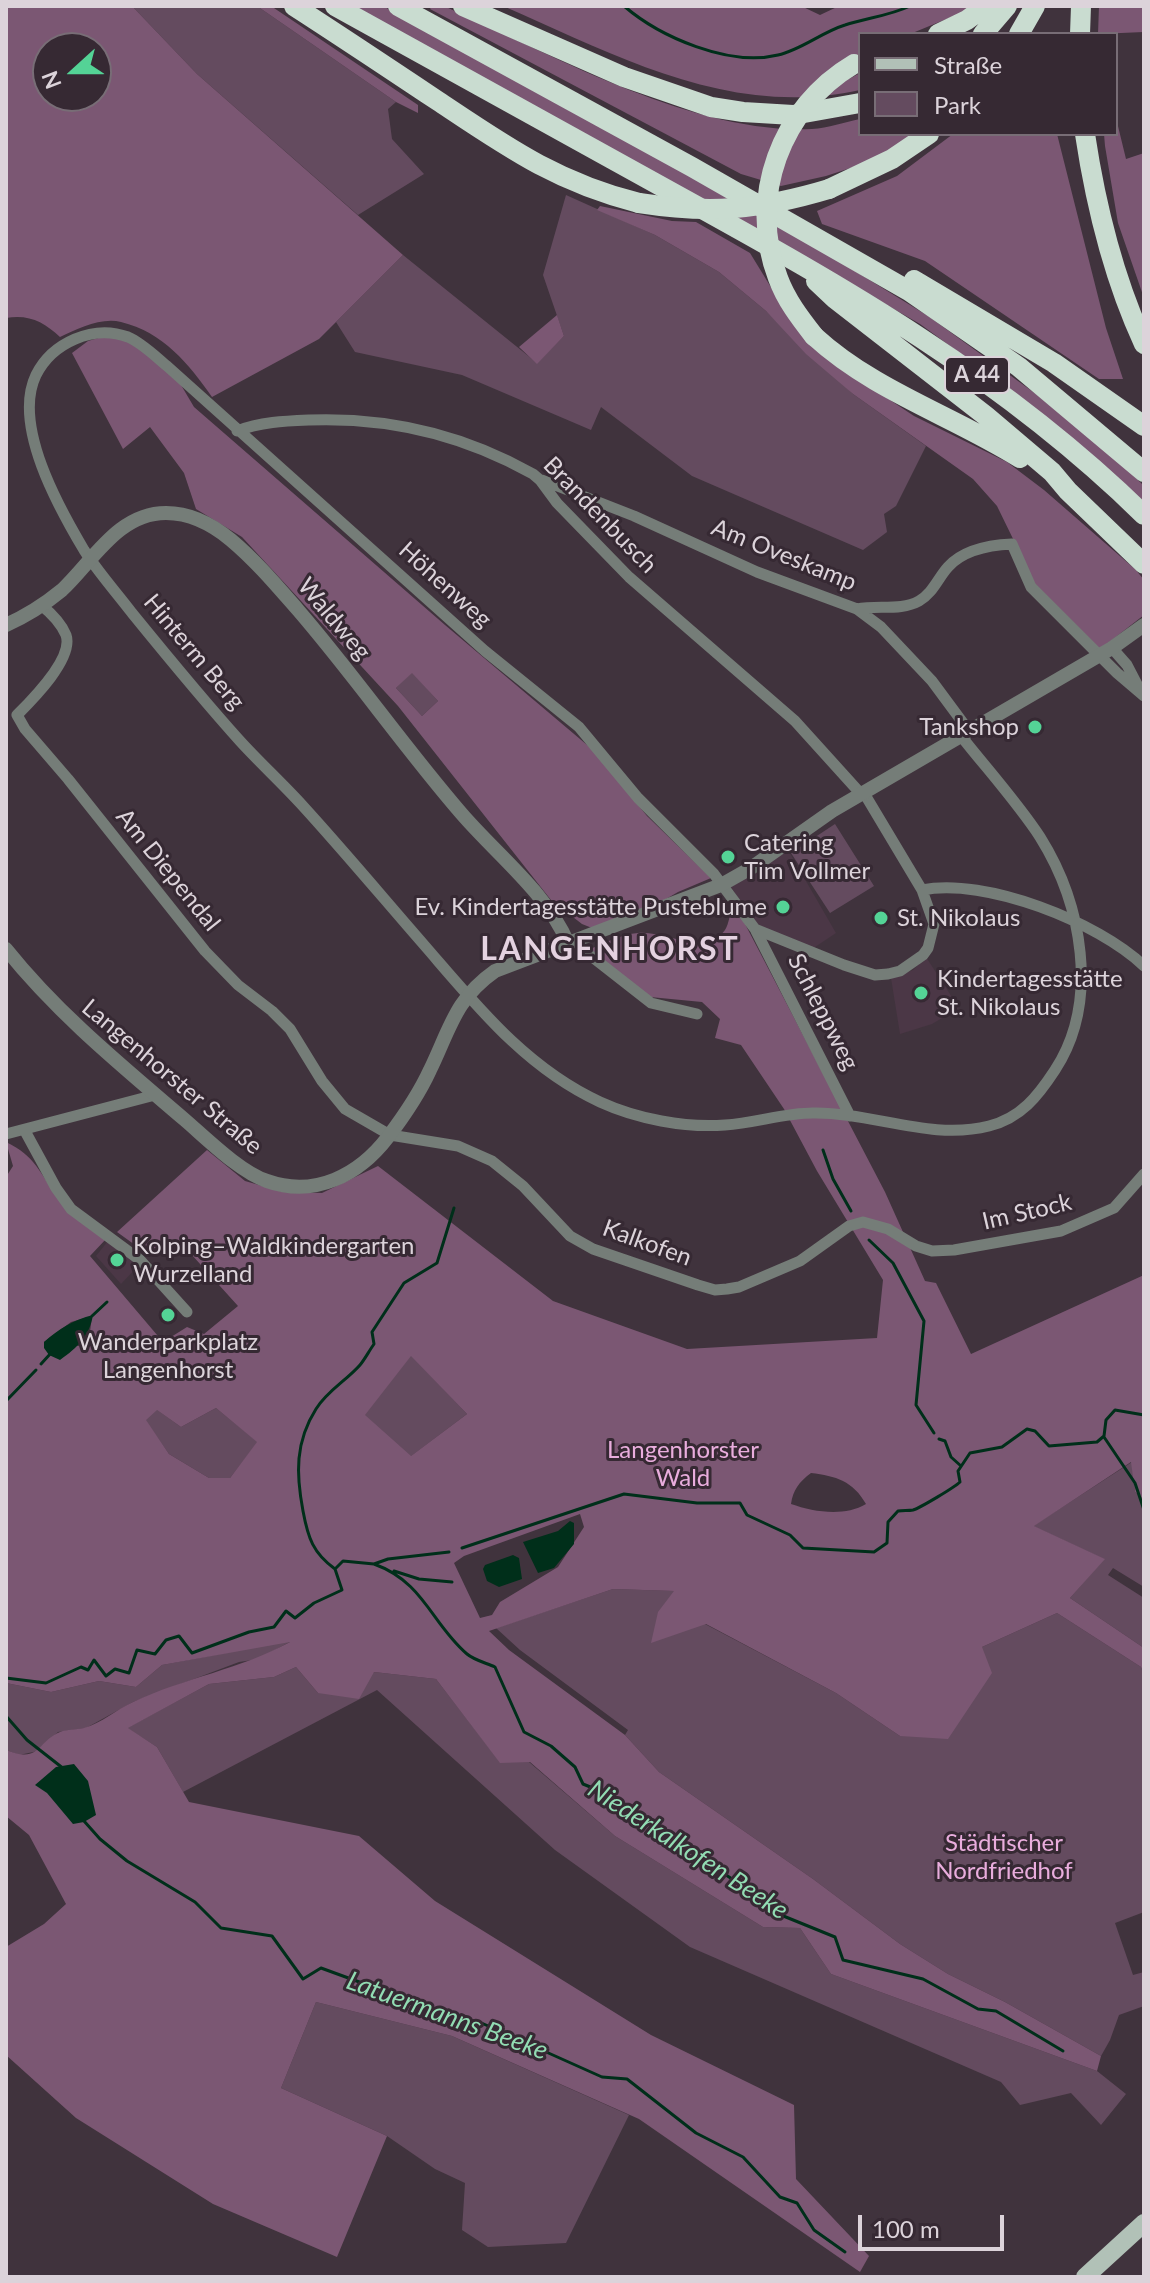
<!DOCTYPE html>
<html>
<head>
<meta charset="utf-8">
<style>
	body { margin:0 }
	#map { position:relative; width:1150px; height:2283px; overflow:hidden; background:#40333d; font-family:Lato,sans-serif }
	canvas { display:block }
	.frame { position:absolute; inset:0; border:8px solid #dcd3da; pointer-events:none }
	.legend { position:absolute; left:858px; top:32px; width:260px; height:104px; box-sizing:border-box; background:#362933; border:2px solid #786d76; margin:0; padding:10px 14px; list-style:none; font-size:24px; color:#dcd3da }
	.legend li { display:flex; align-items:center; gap:16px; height:40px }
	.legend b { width:40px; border:2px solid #786d76 }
	.north { position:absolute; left:32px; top:32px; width:80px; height:80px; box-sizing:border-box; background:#362933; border:2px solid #786d76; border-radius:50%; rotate:249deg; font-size:22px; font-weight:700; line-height:32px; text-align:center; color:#dcd3da }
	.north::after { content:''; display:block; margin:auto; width:28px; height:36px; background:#54d396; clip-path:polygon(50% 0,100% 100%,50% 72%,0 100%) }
	.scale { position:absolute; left:858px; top:2215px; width:146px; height:36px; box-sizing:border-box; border:4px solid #dcd3da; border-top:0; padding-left:10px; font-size:24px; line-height:28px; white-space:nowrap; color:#dcd3da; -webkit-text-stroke:6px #362933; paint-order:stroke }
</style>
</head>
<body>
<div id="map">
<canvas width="1150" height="2283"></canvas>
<div class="frame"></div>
<ul class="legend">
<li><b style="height:10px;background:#b1c1b7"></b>Straße</li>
<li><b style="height:22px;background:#644b5f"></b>Park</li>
</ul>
<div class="north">N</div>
<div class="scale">100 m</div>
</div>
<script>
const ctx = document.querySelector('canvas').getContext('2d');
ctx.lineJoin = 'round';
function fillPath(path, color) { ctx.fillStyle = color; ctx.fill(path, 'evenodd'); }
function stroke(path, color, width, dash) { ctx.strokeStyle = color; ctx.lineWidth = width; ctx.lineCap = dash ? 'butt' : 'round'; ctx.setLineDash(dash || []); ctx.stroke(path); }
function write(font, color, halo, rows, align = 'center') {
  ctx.font = font + ' Lato,sans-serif'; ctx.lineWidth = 6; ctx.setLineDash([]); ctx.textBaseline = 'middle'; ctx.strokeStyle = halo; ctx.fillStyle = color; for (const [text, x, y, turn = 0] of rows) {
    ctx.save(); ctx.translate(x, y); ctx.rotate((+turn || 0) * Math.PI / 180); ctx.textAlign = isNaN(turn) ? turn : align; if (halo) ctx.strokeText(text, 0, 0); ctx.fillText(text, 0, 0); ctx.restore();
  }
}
fillPath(new Path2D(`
	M788 850 836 933 812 949 758 927 731 887Z
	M926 957 959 1008 932 1024 900 1034 891 978 913 970Z
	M108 1241 139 1265 121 1284 96 1256Z`), '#4b3746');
fillPath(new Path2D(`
	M132 6H257L396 102 388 109 392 139 424 174 358 215 197 74Z
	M566 195 655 235 719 272 766 311 853 394 926 446 896 506 884 514 887 532 863 550 692 476 601 407 591 430 462 375 355 352 336 322 403 255 537 363 564 336 543 275Z
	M412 672 438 701 422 716 396 688Z
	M835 824 874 886 830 913 791 853Z
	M411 1355 467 1414 410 1457 364 1415Z
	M216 1408 258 1442 230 1478H209L169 1454 145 1420 156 1409 181 1427Z
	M1132 1462 1135 1492 1144 1500V1587L1113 1568 1108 1575 1144 1598V1648L1070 1598 1104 1559 1033 1526Z
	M613 1589 675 1591 705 1624 836 1693 900 1736 982 1647 1057 1613 1141 1667 1144 1675V1912L1115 1923 1133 1975 1144 1972V2006L1119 2015 1110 2040 1101 2056 1005 2002 948 1974 900 1944 813 1879 659 1772 625 1735 628 1730 520 1650 496 1628Z
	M293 1640 259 1659 239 1662 133 1702 86 1728 58 1732 38 1751 19 1755 6 1750V1683L51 1692 99 1681 136 1687 162 1665Z
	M296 1667 318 1693 374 1672 436 1679 500 1762H529L615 1836 763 1927 800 1928 831 1974 1097 2071 1126 2094 1101 2125 1071 2093 1020 2105 1001 2082 690 1947 555 1850 377 1690 183 1792 157 1747 127 1728 209 1684 274 1677Z
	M316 2002 452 2036 629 2115 566 2243 488 2247 462 2230 465 2183 435 2169 387 2136 281 2088Z`), '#644b5f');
fillPath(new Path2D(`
	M6 6H132L197 74 403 255 319 339 212 397C189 364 163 332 121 322 101 317 78 329 60 337 44 322 29 314 6 318ZM48 48H96V96H48Z
	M257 6H271L418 105V113L396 102Z
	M352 6H383L793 233 928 316 1036 394 1126 468 1144 486V507L1020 397 920 324 690 192Z
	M432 6H444C550 54 695 135 812 129 828 128 845 122 860 119V134H915L872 161 826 176 781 186 741 174 430 9Z
	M503 6H801L820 15 839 6H970L966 11 910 34H860V56L837 66 849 79 860 73V90C731 119 618 56 503 6Z
	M1099 6H1144V32L1098 34Z
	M1116 102 1117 122 1126 159 1144 153V298L1118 223 1105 146 1104 134H1116Z
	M953 134H1057L1106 328 1123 379H1099L925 261 822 224 817 211 897 176Z
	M600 206 672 221 696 222 750 253 780 302 848 372 914 416 1007 462 1044 490 1136 570 1144 580V615L1099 650 1037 588 997 506 973 479 853 394 806 354 766 311 719 272 655 235 597 210Z
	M557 315 564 336 537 364 519 347Z
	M105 336 122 338 168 363 194 407 445 625 593 750 647 816 711 878 678 892 654 906 592 928 582 924 551 900 398 706 242 537 196 509 184 473 150 427 123 449 72 353 88 341ZM412 673 438 701 422 716 396 688Z
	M732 906 744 922 885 1192 925 1281 936 1283 971 1354 1144 1275V1500L1135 1492 1131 1462 1034 1526 1105 1559 1070 1598 1144 1648V1675L1141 1667 1057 1613 982 1647 992 1673 948 1739 900 1736 836 1693 706 1624 651 1643 658 1612 674 1591 613 1589 489 1631 509 1650 625 1735 659 1772 813 1879 900 1944 948 1974 1005 2002 1101 2056 1097 2071 831 1974 800 1928 763 1927 615 1836 530 1762 500 1763 436 1679 374 1672 359 1699 318 1693 296 1667 274 1677 209 1684 128 1728 157 1747 189 1802 359 1836 435 1901 651 2035 794 2105 796 2179 869 2256 860 2272 639 2119 452 2036 316 2002 281 2088 387 2136 337 2257 213 2204 76 2118 6 2055V1947L44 1924 66 1904 29 1835 6 1816V1750C41 1764 36 1742 60 1732 67 1729 76 1730 84 1728 102 1723 117 1709 133 1702 184 1678 241 1669 290 1642L162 1665 136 1687 99 1681 51 1692 6 1683V1177L13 1166 6 1142C36 1156 39 1173 58 1197 71 1215 86 1228 106 1239L90 1256 163 1342 187 1327 204 1334 238 1306 182 1244 142 1250 117 1232 207 1150 245 1181 283 1192 322 1193 378 1166 553 1301 687 1349 877 1338 883 1280 817 1171 784 1109 741 1045 715 1038 720 1019 702 1002 650 997 590 949C605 943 622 934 638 933 664 930 705 957 725 930 729 924 730 913 732 906ZM92 1316 90 1332 79 1346 44 1342 71 1322ZM411 1356 467 1414 411 1456 365 1415ZM216 1408 257 1442 230 1478H209L169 1454 146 1420 157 1410 181 1427ZM811 1473C836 1476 853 1481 866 1504 844 1517 814 1512 791 1504 793 1490 799 1482 811 1473ZM580 1514 584 1527 558 1567 500 1602 492 1615 480 1618 454 1563 464 1556Z`), '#7b5773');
fillPath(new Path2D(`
	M93 1315C89 1337 78 1347 60 1360L49 1355 44 1348V1342C59 1329 73 1320 93 1315Z
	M570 1521 574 1523V1544L554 1568 538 1573 523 1542 558 1531Z
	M513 1555 519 1558 522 1579 499 1587 487 1581 483 1569 485 1565Z
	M74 1764 88 1781 96 1815 84 1822 73 1824 47 1793 35 1785 56 1767Z`), '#002f1a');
stroke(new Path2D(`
	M624 6C660 37 729 67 778 55 801 50 822 32 845 25 866 18 889 16 910 6
	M823 1150 833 1179 851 1211
	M869 1240 893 1263 924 1321 916 1405 934 1433
	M92 1316 107 1302
	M41 1364 51 1353
	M6 1401 36 1370
	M1104 1437 1135 1483 1144 1510
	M939 1439 945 1441 951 1457 961 1466
	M462 1548 624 1494 697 1503H740L747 1515 790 1535 803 1548 874 1552 887 1543 888 1522 898 1511C903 1510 908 1511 913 1510 920 1508 955 1487 960 1482L958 1471 970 1453 1002 1447 1027 1429 1035 1431 1049 1446 1097 1442 1104 1436 1106 1420 1115 1410 1144 1415
	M374 1564C424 1582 431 1623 467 1654 474 1660 486 1663 495 1667L524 1732 551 1746 575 1767 583 1784 617 1798 644 1820 735 1881 776 1913 835 1937 843 1960 923 1979 978 2009 996 2011 1063 2051
	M335 1569C313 1553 308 1538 303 1511 296 1474 295 1442 316 1409 327 1391 347 1380 360 1365 365 1359 369 1351 374 1344L372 1332 404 1283 437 1263 454 1208
	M394 1571 419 1579 452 1582
	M6 1678 46 1683 81 1667 88 1670 94 1660 106 1676 115 1669 129 1673 137 1650 155 1654 166 1640 179 1636 192 1653 249 1632 274 1627 286 1611 295 1618 314 1603 342 1590 335 1569 343 1561 374 1564 388 1559 449 1552
	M6 1716 27 1740 64 1769
	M84 1821 100 1839 127 1861 195 1902 221 1928 272 1936 303 1979 321 1968 373 1987 450 2021H477L602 2077 627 2079 696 2133 743 2157 780 2197 797 2203 814 2230 845 2252`), '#002f1a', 3);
stroke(new Path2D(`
	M237 431C260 422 285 421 309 420 389 417 464 435 533 474L540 480 557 503 629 577 795 721 861 794
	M542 480 634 516 757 572 857 609 881 627 932 681 969 731
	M41 605C51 613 61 623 66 635 74 658 33 699 17 715L25 729 68 779 205 951 238 985 272 1011 290 1029 322 1081 345 1109 390 1135 458 1146 492 1161 523 1186 570 1236 593 1249 698 1285 715 1290 727 1289 739 1287 800 1261 849 1226 863 1222 888 1229 916 1246 932 1251 954 1250 1061 1231 1114 1208 1144 1174
	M857 609C878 605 901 611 919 601 933 593 938 578 948 567 963 550 990 545 1012 544L1031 587 1117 673 1144 696
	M1112 648 1127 665 1140 690
	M864 793 922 890 934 924 928 948 923 955 900 971 888 974 875 975 844 965 755 929 714 874 638 798 579 727 485 651 167 366C155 356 142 343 128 337 93 324 52 343 36 375 12 425 59 508 84 550 98 572 116 592 132 613 167 656 203 700 240 741 260 763 282 783 302 805 344 851 384 899 425 946 477 1006 526 1068 600 1102 637 1119 685 1128 725 1125 755 1123 784 1113 813 1113 872 1112 931 1141 989 1126 1021 1118 1038 1096 1055 1070 1100 1001 1082 904 1040 837 1017 802 987 769 961 736
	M922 890C985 877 1098 922 1144 966
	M756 931 850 1116
	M578 939 582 949 651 1003 697 1014
	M25 1131 56 1188 71 1209 140 1260 187 1312
	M6 1134 155 1095`), '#757d78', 11);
stroke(new Path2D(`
	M6 625C26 616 45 604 62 590 93 561 118 513 166 513 190 513 213 525 231 540 256 561 277 586 298 610 355 676 404 747 461 813 497 855 546 892 568 943
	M6 949C58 1014 122 1066 185 1120 207 1139 240 1172 267 1181 315 1198 359 1175 388 1137 404 1116 419 1094 430 1070 450 1029 455 999 495 971L721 885 751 868 832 811 1112 648 1144 625`), '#757d78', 14);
stroke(new Path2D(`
	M1085 2277 1144 2223`), '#b1c1b7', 18);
stroke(new Path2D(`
	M294 6C342 37 390 69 438 101 507 147 556 182 639 203
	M335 6C449 68 561 132 675 194 846 288 1003 377 1144 515
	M398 6 692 167 909 291 1019 367 1144 472
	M463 6 624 77 711 107 743 112 793 115 860 103
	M938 34 967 20 986 6
	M983 34 1007 6
	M1019 34 1035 6
	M1080 34 1081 6
	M1085 134C1096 207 1113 277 1144 344
	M829 189 892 159 929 134
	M914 280 1054 363 1144 426
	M816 281 834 298 986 416 1052 472 1068 491 1144 564
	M814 336C874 391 951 415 1020 458`), '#c9dcd0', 20);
stroke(new Path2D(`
	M639 203C710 214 759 210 829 189
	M814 336C800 318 786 300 778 278 747 198 781 107 854 64`), '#c9dcd0', 20);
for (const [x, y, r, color] of [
	[1035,727,8,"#54d396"],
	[728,857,8,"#54d396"],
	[783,907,8,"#54d396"],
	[881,918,8,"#54d396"],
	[921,993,8,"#54d396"],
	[117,1260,8,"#54d396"],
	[168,1315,8,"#54d396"]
]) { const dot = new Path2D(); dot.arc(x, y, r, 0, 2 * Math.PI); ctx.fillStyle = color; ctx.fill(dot); stroke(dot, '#362933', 3); }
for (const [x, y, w] of [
	[977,375,64]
]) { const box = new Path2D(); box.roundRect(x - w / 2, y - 18, w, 36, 6); ctx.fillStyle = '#362933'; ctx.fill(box); stroke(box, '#dcd3da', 2); }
write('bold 22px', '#dcd3da', null, [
	["A 44",977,375]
]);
write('24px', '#dcd3da', '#362933', [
	["Brandenbusch",600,515,46],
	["Am Oveskamp",784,555,22],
	["Höhenweg",445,585,42],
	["Waldweg",334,619,50],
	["Hinterm Berg",194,652,50],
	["Am Diependal",168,870,51],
	["Schleppweg",823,1012,63],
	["Langenhorster Straße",172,1077,40],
	["Im Stock",1027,1212,-13],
	["Kalkofen",647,1243,20]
]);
write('24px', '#dcd3da', '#362933', [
	["Tankshop",1019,727,"right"],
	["Catering",744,843],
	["Tim Vollmer",744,871],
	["Ev. Kindertagesstätte Pusteblume",767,907,"right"],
	["St. Nikolaus",897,918],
	["Kindertagesstätte",937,979],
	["St. Nikolaus",937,1007],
	["Kolping–Waldkindergarten",133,1246],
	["Wurzelland",133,1274],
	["Wanderparkplatz",168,1342,"center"],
	["Langenhorst",168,1370,"center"]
], 'left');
write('24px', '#e9addd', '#362933', [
	["Langenhorster",683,1450],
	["Wald",683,1478],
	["Städtischer",1004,1843],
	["Nordfriedhof",1004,1871]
]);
write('italic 26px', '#92dcb3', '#362933', [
	["Niederkalkofen Beeke",688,1850,33],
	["Latuermanns Beeke",447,2016,20]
]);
ctx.letterSpacing = '2px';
write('bold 32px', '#e4d2e0', '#362933', [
	["LANGENHORST",610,950]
]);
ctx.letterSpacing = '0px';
</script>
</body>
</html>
